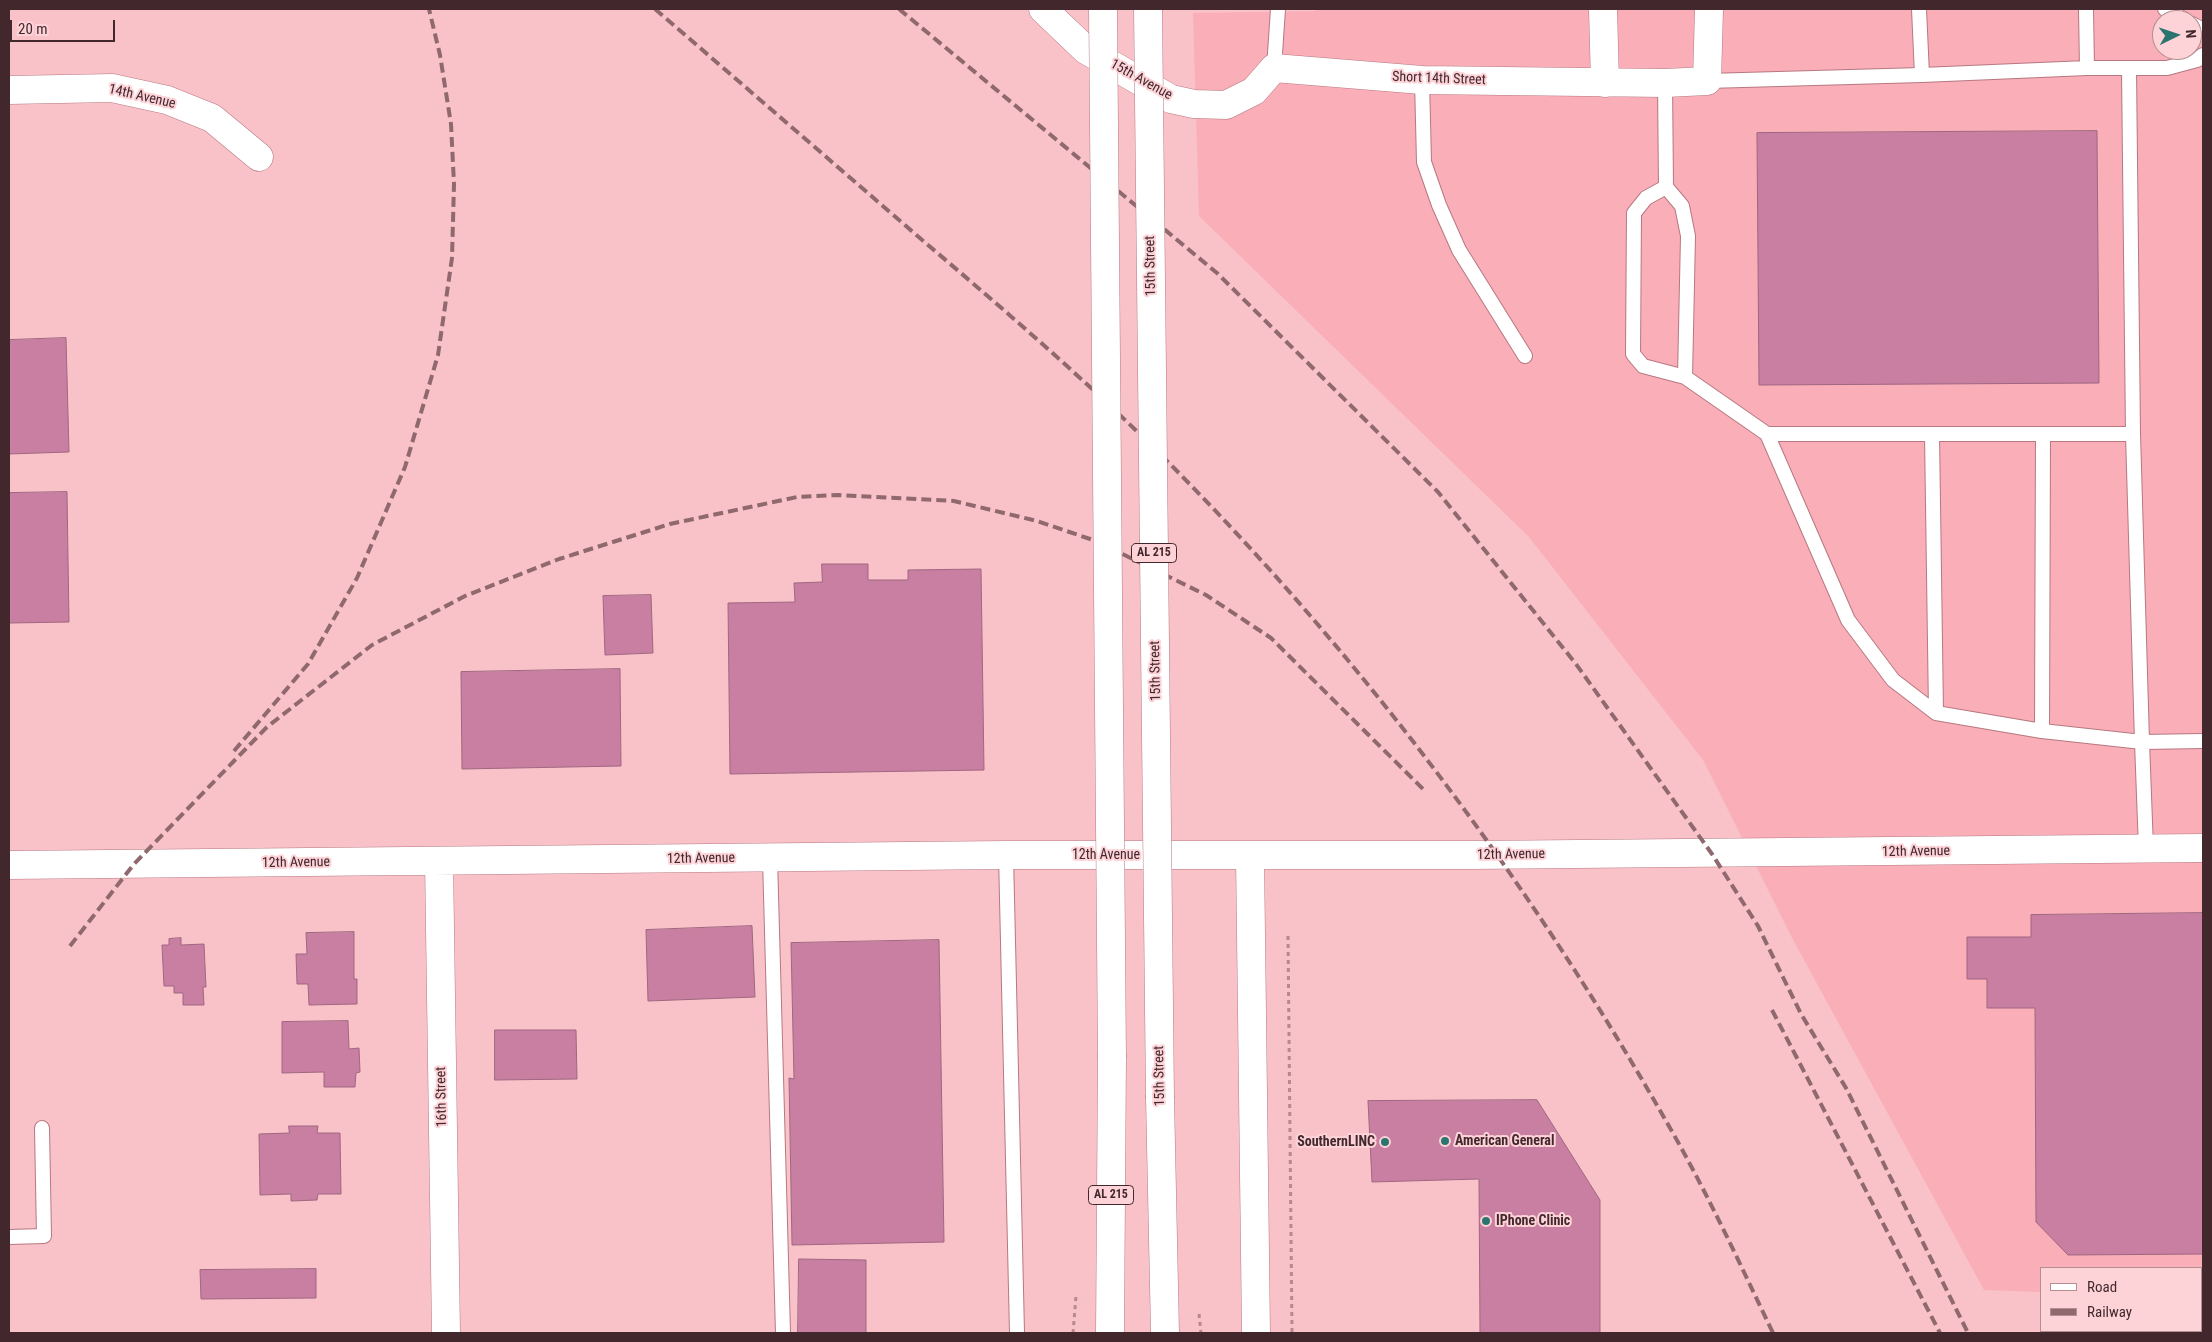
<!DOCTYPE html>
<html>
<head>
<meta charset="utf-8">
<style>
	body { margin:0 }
	#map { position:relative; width:2212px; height:1342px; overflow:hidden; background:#f9c2c8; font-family:"Roboto Condensed",sans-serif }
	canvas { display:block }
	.frame { position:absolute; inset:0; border:10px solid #42282c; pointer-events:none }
	.legend { position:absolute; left:2040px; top:1267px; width:162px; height:65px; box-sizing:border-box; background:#fdd3d8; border:1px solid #b28f93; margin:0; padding:6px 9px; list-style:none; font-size:15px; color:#42282c }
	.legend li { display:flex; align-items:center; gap:10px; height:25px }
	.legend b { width:25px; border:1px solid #b28f93 }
	.north { position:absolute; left:2152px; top:10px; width:50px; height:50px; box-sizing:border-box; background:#fdd3d8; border:1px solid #b28f93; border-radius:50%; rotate:86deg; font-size:14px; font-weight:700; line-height:20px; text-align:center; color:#42282c }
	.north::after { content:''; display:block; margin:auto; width:18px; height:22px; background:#2b7571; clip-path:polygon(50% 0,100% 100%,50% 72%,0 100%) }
	.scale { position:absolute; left:10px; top:20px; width:105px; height:22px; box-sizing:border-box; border:2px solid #42282c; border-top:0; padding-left:6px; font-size:15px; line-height:18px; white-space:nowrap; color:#42282c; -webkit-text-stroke:4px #fdd3d8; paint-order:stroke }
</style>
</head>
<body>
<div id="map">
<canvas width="2212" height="1342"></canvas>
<div class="frame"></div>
<ul class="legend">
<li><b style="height:6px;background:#fff"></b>Road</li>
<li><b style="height:6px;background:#8f696e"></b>Railway</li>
</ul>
<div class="north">N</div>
<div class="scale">20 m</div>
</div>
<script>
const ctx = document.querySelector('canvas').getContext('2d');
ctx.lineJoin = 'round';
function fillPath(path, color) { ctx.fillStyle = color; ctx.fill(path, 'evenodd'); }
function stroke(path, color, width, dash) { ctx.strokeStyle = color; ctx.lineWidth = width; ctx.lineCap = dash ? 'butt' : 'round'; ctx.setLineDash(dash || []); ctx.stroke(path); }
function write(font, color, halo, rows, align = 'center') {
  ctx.font = font + ' "Roboto Condensed",sans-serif'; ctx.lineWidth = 4; ctx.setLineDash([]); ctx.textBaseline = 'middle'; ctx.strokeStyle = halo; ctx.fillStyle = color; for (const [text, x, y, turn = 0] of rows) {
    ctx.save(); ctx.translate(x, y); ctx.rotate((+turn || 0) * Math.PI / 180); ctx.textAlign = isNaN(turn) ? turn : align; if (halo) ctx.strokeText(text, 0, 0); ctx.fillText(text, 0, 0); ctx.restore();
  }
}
fillPath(new Path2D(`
	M1315 9H2203V1295H2201V1268H2041V1292L1984 1290 1791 936 1703 760 1529 537 1199 216 1193 13 1315 11ZM2162 20H2192V50H2162Z`), '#f9aeb8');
const building = new Path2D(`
	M2097 131 2099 383 1759 385 1757 133Z
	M66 338 69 452 9 454V340Z
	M67 492 69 622 9 623V493Z
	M822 564H868V580H908V570L981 569 984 770 730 774 728 603 795 602 794 583 822 582Z
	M651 595 653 653 605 655 603 596Z
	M620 669 621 766 462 769 461 672Z
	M2203 913V1254L2068 1255 2036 1222 2035 1008H1987V979H1967V937H2031V915Z
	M752 926 755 997 648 1001 646 930Z
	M354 932V979H357V1004L309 1005 308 984H297L296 954H307L306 933Z
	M181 938V945L204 944 206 987H203L204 1005H183V993H174V986H164L162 945H169V939Z
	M939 940 944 1242 792 1245 789 1078 794 1079 791 943Z
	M348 1021 349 1049 359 1048 360 1072 356 1073 355 1087H324V1072L282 1073V1022Z
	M495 1030H576L577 1079 495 1080Z
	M1537 1100 1600 1200V1333H1480L1479 1179 1372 1182 1368 1101Z
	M289 1126H318L317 1133H340L341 1194H318L317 1200 291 1201V1194L260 1195 259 1134 289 1133Z
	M799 1259 866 1260V1333H798Z
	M316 1269V1298L201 1299 200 1270Z
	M2201 1319H2203V1333H2154V1331H2201Z`);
fillPath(building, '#c87fa1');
stroke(building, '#9f6780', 1);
const service = new Path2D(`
	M1919 9 1922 75
	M2086 9 2087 68
	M2165 9 2185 20
	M2192 24 2203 30
	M1274 68 1278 9
	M1422 80 1424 162 1439 205 1459 250 1525 356
	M1707 81 1922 75 2087 68H2167L2197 60 2203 55
	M1665 83 1666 187 1682 206 1688 236 1685 377
	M1666 187 1646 198 1634 213 1633 354 1643 366 1685 377 1767 434
	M1932 434 1936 713 1893 680 1848 620 1767 434H2133L2129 69
	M2043 434 2042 731 2142 742 2133 434
	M1936 713 2042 731
	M2146 849 2142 742 2203 741
	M1006 855 1017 1333
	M770 858 783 1333
	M9 1237 44 1236 42 1128`);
const minor = new Path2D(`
	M1043 9 1086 50 1171 99 1194 104 1226 105 1254 91 1274 68 1422 80 1665 83 1707 81 1709 9
	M1603 9 1605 83
	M9 90 112 88 167 100 212 118 259 157
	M1250 855 1256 1333
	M439 861 446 1333
	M9 865 1006 855H1473L2203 848`);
const primary = new Path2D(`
	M1160 1098 1165 1333
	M1110 1333 1112 1057`);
stroke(service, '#b77881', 16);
stroke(minor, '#b77881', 29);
stroke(primary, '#b77881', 29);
stroke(new Path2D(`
	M1288 936 1292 1333
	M1199 1314 1201 1333
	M1073 1333 1076 1296`), '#b5898e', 3, [4, 4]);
stroke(service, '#fff', 14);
stroke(minor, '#fff', 28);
stroke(primary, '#fff', 28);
stroke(new Path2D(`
	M655 9C743 85 832 162 921 239 1008 313 1095 388 1175 469 1367 664 1531 884 1666 1121 1706 1190 1739 1262 1773 1333
	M899 9 1217 273 1438 492 1576 664 1712 854 1758 926 1801 1014 1846 1088 1968 1333
	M234 751 308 664 357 578 405 467 438 355 452 258 454 184 451 124 440 55 429 9
	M70 946 134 864 267 727 372 645 465 596 559 559 670 524 797 497 838 495 954 501 1037 521 1096 541 1206 595 1271 638 1423 789
	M1772 1010 1940 1333`), '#8f696e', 4, [10, 5]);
const primaryBridge = new Path2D(`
	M1103 9 1112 1057
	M1148 9 1160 1098`);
stroke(primaryBridge, '#b77881', 29, []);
stroke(primaryBridge, '#fff', 28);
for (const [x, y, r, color] of [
	[1445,1141,5,"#2b7571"],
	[1385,1142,5,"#2b7571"],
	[1486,1221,5,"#2b7571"]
]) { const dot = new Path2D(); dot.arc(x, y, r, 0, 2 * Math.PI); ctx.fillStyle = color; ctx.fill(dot); stroke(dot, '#fdd3d8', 2); }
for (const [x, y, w] of [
	[1154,553,45],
	[1111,1195,45]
]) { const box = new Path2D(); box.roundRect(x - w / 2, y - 9.5, w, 19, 4); ctx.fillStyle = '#fdd3d8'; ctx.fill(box); stroke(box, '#42282c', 1); }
write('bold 12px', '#42282c', null, [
	["AL 215",1154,553],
	["AL 215",1111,1195]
]);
write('14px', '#42282c', '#fdd3d8', [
	["Short 14th Street",1439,79,2],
	["15th Avenue",1141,80,29],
	["14th Avenue",142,97,13],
	["15th Street",1151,266,-91],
	["15th Street",1156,671,-91],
	["12th Avenue",1916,852,-1],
	["12th Avenue",1106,855],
	["12th Avenue",1511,855,-1],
	["12th Avenue",701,859,-1],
	["12th Avenue",296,863,-1],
	["15th Street",1160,1076,-91],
	["16th Street",442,1097,-91]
]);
write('bold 14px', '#42282c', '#fdd3d8', [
	["American General",1455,1141],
	["SouthernLINC",1375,1142,"right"],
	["IPhone Clinic",1496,1221]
], 'left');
</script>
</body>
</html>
